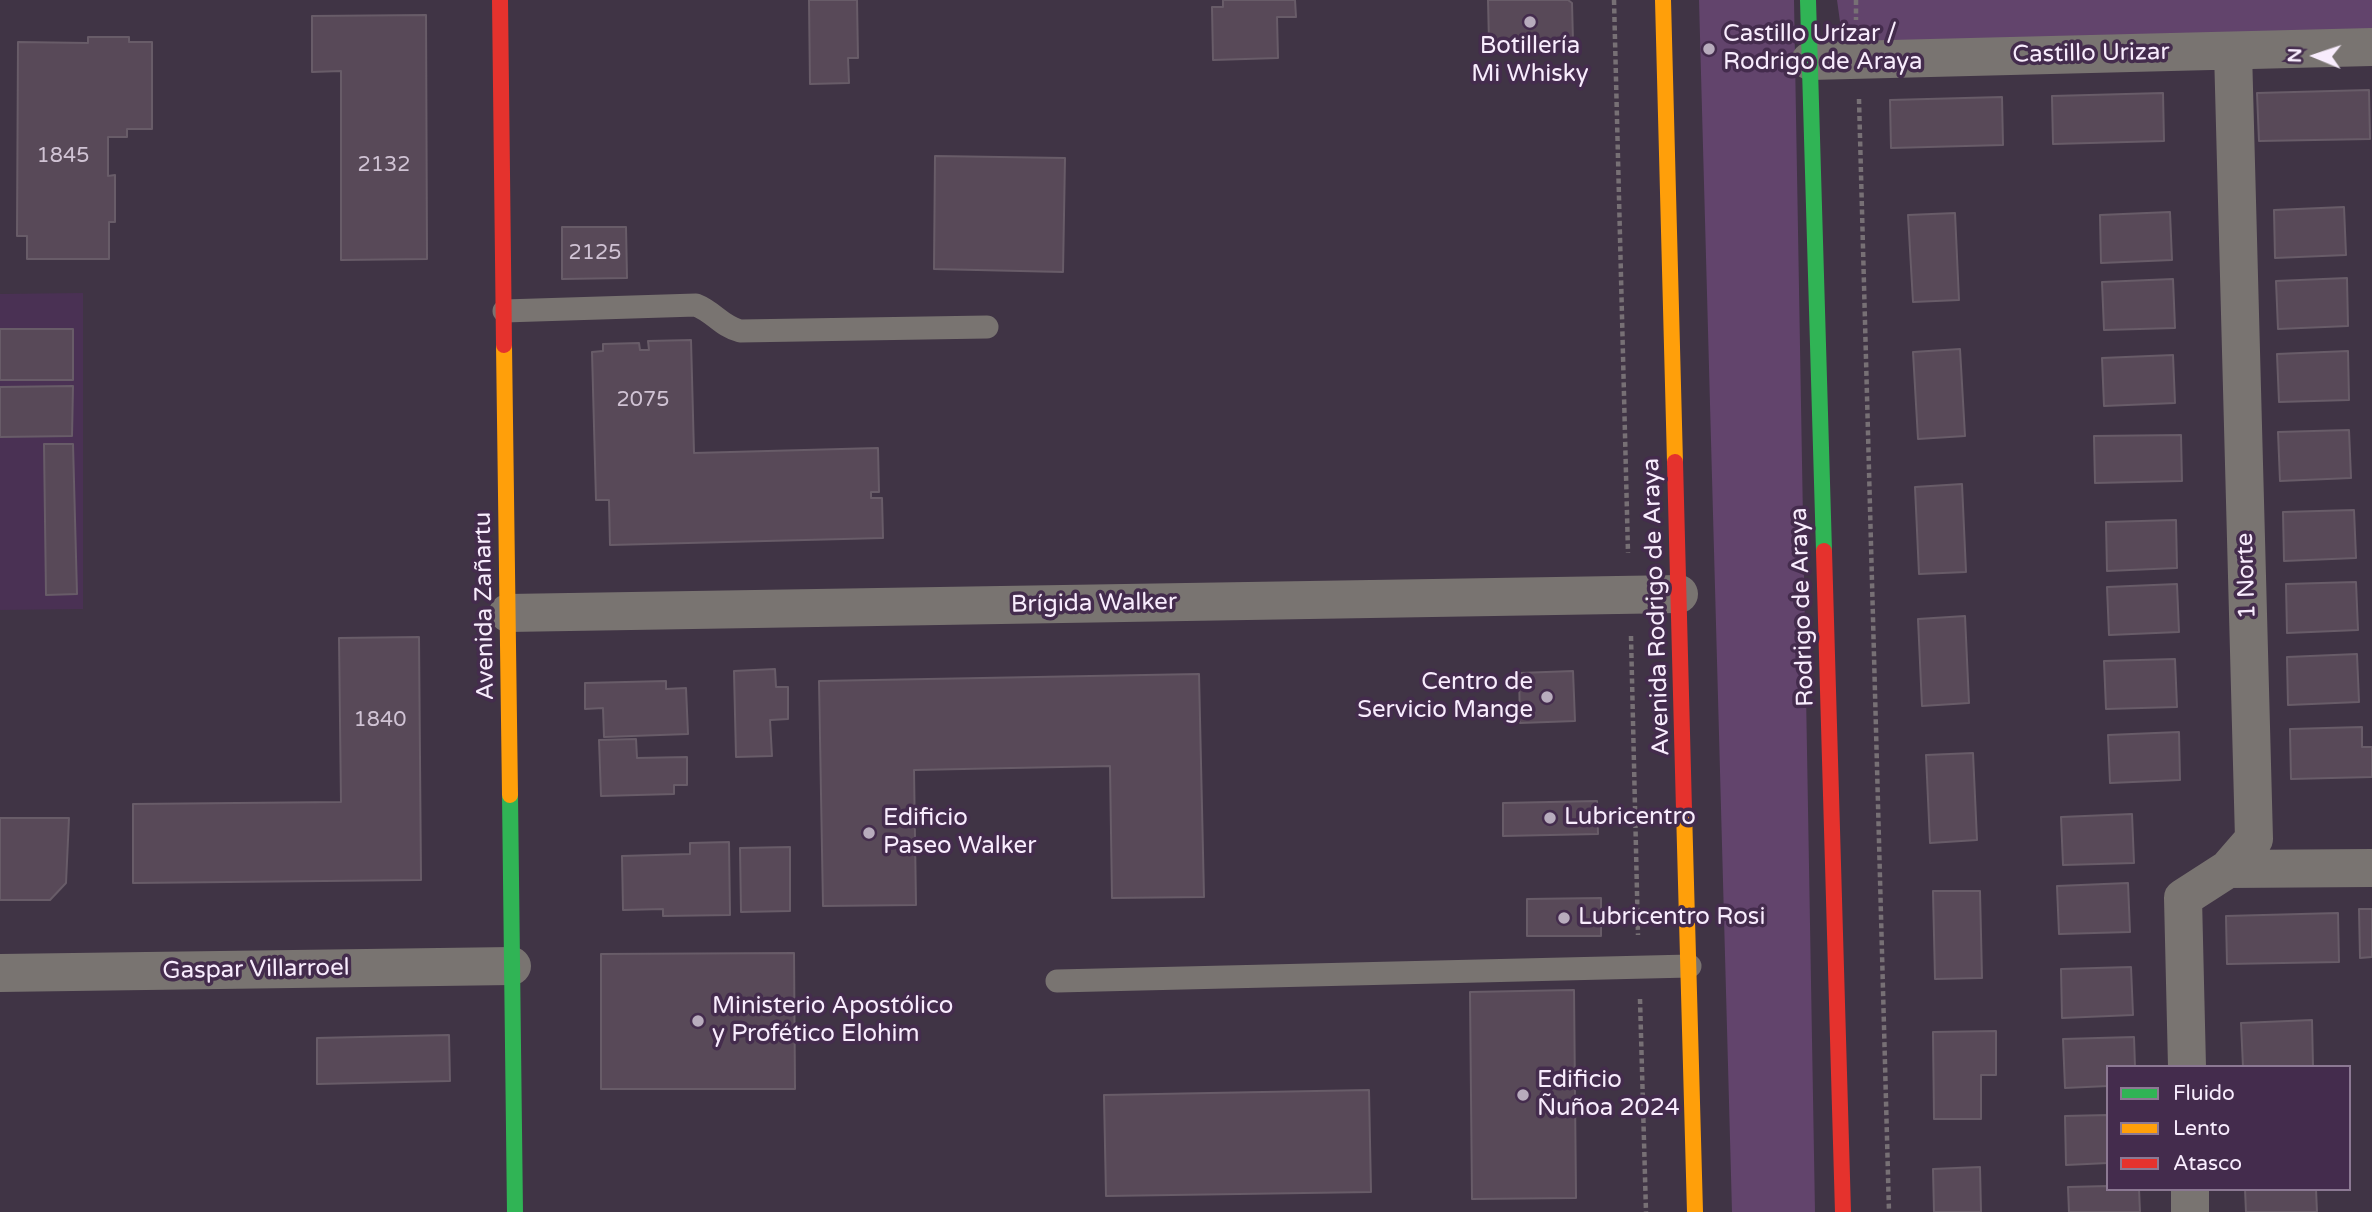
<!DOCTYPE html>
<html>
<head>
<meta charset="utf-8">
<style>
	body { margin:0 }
	#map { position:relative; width:2372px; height:1212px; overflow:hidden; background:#403445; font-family:"Varela Round",sans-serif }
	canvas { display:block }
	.legend { position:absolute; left:2106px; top:1065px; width:245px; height:126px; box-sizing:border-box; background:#442c4d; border:2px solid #8c7993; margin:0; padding:9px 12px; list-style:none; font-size:21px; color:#f8ecfd }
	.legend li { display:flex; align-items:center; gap:14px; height:35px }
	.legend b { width:35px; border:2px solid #8c7993 }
	.north { position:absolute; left:2281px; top:21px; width:70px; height:70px; -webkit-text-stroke:5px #442c4d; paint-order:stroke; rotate:272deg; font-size:19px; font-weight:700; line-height:28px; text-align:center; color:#f8ecfd }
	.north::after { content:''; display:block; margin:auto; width:24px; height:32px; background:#f8ecfd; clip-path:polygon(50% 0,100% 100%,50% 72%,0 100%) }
</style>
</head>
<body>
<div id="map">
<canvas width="2372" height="1212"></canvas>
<ul class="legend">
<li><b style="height:9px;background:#30b455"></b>Fluido</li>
<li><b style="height:9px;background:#ff9f0a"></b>Lento</li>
<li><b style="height:9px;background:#e5322d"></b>Atasco</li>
</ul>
<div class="north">N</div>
</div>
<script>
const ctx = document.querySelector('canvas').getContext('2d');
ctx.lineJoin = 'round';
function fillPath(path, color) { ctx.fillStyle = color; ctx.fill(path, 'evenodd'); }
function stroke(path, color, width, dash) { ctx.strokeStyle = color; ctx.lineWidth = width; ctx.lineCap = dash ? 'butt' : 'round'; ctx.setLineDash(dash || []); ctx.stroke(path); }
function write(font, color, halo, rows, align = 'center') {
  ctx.font = font + ' "Varela Round",sans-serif'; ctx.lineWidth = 7; ctx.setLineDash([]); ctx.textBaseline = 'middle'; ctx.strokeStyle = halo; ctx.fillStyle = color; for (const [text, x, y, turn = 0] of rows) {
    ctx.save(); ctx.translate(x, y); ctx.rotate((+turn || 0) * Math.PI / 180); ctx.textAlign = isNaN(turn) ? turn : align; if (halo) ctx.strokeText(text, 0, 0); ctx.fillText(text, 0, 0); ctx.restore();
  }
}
fillPath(new Path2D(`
	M83 293V609L0 610V294Z`), '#4a3154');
fillPath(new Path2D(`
	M1699 0H1794L1815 1212H1732Z
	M1837 0H2372V31L1865 44 1841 29Z`), '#62446c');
const building = new Path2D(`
	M809 0H857L858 58H848L849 83 810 84Z
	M1223 0H1295L1296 17H1277L1278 58 1213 60 1212 7H1223Z
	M1488 0H1568L1572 3 1573 42 1489 43Z
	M426 15 427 259 341 260V71L312 72V16Z
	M88 37H129V42H152V129H127V137H108V176L115 175V222H109V259H27V236H17L18 42 88 43Z
	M2369 90 2370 139 2259 141 2257 93Z
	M2163 93 2164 141 2053 144 2052 96Z
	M2002 97 2003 145 1891 148 1890 100Z
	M935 156 1065 158 1063 272 934 269Z
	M2344 207 2346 255 2275 258 2274 210Z
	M2170 212 2172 260 2101 263 2100 215Z
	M1955 213 1959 300 1913 302 1908 215Z
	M562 227H626L627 278 562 279Z
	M2347 278 2348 326 2278 329 2276 281Z
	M2173 279 2175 328 2104 330 2102 282Z
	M0 329H73V380H0Z
	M691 340 694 453 878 448 879 492H871V498H882L883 538 610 545 609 500H596L592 352 603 351V344L639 343 640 350H649L648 341Z
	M1960 349 1965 436 1918 439 1913 352Z
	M2348 351 2349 400 2279 402 2277 354Z
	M2173 355 2175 403 2104 406 2102 358Z
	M73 386 72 436 0 437V387Z
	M2349 430 2351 478 2280 481 2278 432Z
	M2181 435 2182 481 2095 483 2094 436Z
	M44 444H73L77 594 46 595Z
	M1962 484 1966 572 1919 574 1915 487Z
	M2354 510 2356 558 2284 561 2283 512Z
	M2176 520 2177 568 2107 571 2106 522Z
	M2356 582 2358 630 2287 633 2286 584Z
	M2177 584 2179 632 2109 635 2107 587Z
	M1965 616 1969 703 1922 706 1918 619Z
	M419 637 421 880 133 883V804L341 802 339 638Z
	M2357 654 2359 702 2288 705 2287 657Z
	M2175 659 2177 707 2106 709 2104 661Z
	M775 669 776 687H788V719L770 720 772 756 736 757 734 671Z
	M1573 671 1575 721 1520 723 1519 673Z
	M1199 674 1204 897 1112 898 1110 766 914 770 916 905 823 906 819 681Z
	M666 681V689L686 688 688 734 604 737 603 708 585 709V683Z
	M2362 727V747H2372V777L2291 779 2290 729Z
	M2179 732 2180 780 2110 783 2108 735Z
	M636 739 637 758 687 757V785H674V794L601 796 599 740Z
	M1973 753 1977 840 1930 843 1926 755Z
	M1597 801 1598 834 1503 836V803Z
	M2132 814 2134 863 2063 865 2061 817Z
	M0 818H69L66 883 50 900H0Z
	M729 842 730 915 663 916V909L623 910 622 856 690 854V843Z
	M790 847V911L741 912 740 848Z
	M2128 883 2130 932 2059 934 2057 886Z
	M1933 891H1980L1982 978 1935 979Z
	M1601 898V936H1527V899Z
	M2359 909H2372V957L2360 958Z
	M2338 913 2339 962 2227 964 2226 916Z
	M794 953 795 1089H601V954Z
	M2131 967 2133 1015 2062 1018 2061 969Z
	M1574 990 1576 1198 1472 1199 1470 992Z
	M2312 1020 2313 1067H2243L2241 1023Z
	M1996 1031V1075H1981V1119H1934L1933 1032Z
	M449 1035 450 1081 317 1084V1038Z
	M2134 1037 2135 1067H2108V1086L2065 1088 2063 1039Z
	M1369 1090 1371 1192 1106 1196 1104 1095Z
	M2108 1115V1163L2066 1165 2065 1116Z
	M1980 1167 1981 1212H1934L1933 1169Z
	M2108 1186V1189H2139L2140 1212H2069L2068 1187Z
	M2245 1189H2316L2317 1212H2246Z`);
fillPath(building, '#584958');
stroke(building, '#685c68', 2);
stroke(new Path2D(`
	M1614 0 1628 553
	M1856 0V20
	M1859 99 1889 1212
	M1631 636 1638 935
	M1640 999 1646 1212`), '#777075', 4.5, [5, 3.5]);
stroke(new Path2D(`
	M504 311 696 305C714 312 721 326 740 331L987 327
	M1057 981 1690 966`), '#797471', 23);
stroke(new Path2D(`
	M1810 61 2372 47
	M508 613 1679 594
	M2228 869 2372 868
	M0 973 512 966
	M2187 1067 2183 898 2228 869 2254 839 2233 51
	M2190 1189V1212`), '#797471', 38);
stroke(new Path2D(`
	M1808 0 1824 551
	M510 795 515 1212`), '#30b455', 16);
stroke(new Path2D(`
	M1663 0 1675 462
	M504 345 510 795
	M1684 810 1695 1212`), '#ff9f0a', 16);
stroke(new Path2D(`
	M500 0 504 345
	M1675 462 1684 810
	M1824 551 1843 1212`), '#e5322d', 16);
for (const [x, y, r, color] of [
	[1530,22,7,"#b8acbd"],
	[1709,49,7,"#b8acbd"],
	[1547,697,7,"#b8acbd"],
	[1550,818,7,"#b8acbd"],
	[869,833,7,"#b8acbd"],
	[1564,918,7,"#b8acbd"],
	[698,1021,7,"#b8acbd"],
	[1523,1095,7,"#b8acbd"]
]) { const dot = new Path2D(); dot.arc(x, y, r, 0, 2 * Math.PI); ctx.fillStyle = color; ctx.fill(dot); stroke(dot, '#442c4d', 2.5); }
write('21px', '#d0c3d4', null, [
	["1845",63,156],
	["2132",384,165],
	["2125",595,253],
	["2075",643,400],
	["1840",380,720]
]);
write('24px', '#f8ecfd', '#442c4d', [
	["Castillo Urízar /",1723,35],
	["Rodrigo de Araya",1723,63],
	["Botillería",1530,47,"center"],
	["Mi Whisky",1530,75,"center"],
	["Centro de",1533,683,"right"],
	["Servicio Mange",1533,711,"right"],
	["Lubricentro",1564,818],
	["Edificio",883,819],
	["Paseo Walker",883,847],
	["Lubricentro Rosi",1578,918],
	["Ministerio Apostólico",712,1007],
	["y Profético Elohim",712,1035],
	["Edificio",1537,1081],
	["Ñuñoa 2024",1537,1109]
], 'left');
write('24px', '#f8ecfd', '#442c4d', [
	["Castillo Urizar",2091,54,-1],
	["1 Norte",2247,576,-92],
	["Brígida Walker",1094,604,-1],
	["Avenida Zañartu",485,606,-91],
	["Avenida Rodrigo de Araya",1657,607,-92],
	["Rodrigo de Araya",1803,607,-92],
	["Gaspar Villarroel",256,970,-1]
]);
</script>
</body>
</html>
